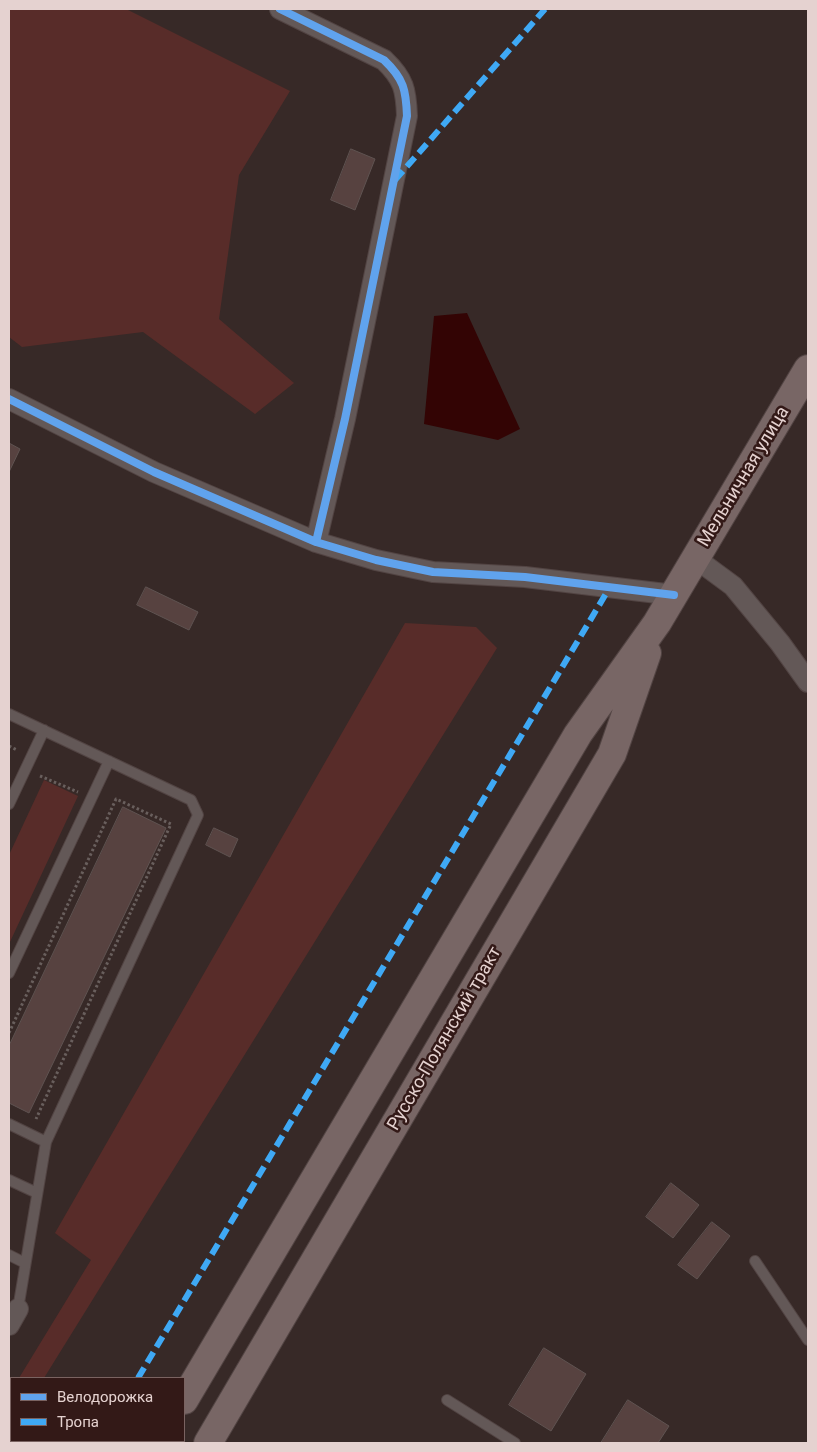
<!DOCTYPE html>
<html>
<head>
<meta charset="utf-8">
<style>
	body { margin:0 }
	#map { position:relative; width:817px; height:1452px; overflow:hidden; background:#372927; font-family:Roboto,sans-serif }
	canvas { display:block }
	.frame { position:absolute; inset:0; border:10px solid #e5d2d0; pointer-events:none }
	.legend { position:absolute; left:10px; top:1377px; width:175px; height:65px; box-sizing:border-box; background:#331917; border:1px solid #7a6361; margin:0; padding:6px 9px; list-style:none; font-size:15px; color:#e5d2d0 }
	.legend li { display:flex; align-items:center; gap:10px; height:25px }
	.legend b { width:25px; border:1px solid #7a6361 }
</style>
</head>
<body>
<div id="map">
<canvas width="817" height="1452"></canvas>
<div class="frame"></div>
<ul class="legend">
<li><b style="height:6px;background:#60a3ed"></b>Велодорожка</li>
<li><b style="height:6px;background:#3fa9f5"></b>Тропа</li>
</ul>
</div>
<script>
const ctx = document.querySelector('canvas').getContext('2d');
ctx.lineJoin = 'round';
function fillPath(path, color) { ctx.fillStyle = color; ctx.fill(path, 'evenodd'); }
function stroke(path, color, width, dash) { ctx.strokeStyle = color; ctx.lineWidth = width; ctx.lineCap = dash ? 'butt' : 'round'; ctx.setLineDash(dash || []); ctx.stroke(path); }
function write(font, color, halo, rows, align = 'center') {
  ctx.font = font + ' Roboto,sans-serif'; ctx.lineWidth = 5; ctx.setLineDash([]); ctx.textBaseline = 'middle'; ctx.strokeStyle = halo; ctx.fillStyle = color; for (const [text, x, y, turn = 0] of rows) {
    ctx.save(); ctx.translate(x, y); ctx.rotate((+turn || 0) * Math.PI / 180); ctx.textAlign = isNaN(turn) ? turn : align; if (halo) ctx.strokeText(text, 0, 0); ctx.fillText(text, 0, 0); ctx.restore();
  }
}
fillPath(new Path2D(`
	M9 9H126L290 91 239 175 219 319 294 383 255 414 143 332 22 347 9 337Z
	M405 623 476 627 497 648 44 1378H19L91 1260 55 1233Z
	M44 780 78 796 9 944V855Z
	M11 1390V1431L9 1435V1395Z`), '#582c29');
fillPath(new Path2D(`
	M467 313 520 429 498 440 424 424 434 316Z`), '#330404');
const building = new Path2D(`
	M351 149 375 159 355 210 331 200Z
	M9 443 20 449 9 472Z
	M146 587 198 612 189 630 137 605Z
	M123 807 166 828 29 1113 9 1103V1046Z
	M214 828 238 839 230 857 206 845Z
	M671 1183 699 1205 673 1238 646 1217Z
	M712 1222 730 1236 697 1279 678 1265Z
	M544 1348 586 1374 551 1431 509 1405Z
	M628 1400 669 1426 658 1443H601Z`);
fillPath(building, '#574240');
stroke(building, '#5f5351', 1);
const service = new Path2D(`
	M9 714 191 800 198 815 46 1142
	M9 804 44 730
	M9 973 109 761
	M9 1124 46 1142 18 1309
	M9 1180 37 1193
	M9 1255 25 1263
	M755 1261 808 1340
	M447 1400 515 1443`);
const minor = new Path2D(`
	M280 9 384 60C404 79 406 90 407 116L345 419 316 542
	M9 399 154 472 316 542 376 560 433 572 525 577 674 595
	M695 558 733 586 780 643 808 682
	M9 1325 18 1309`);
const primary = new Path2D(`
	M184 1400 578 734 657 623 808 369
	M158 1443 160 1441
	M208 1443 612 754 647 653`);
stroke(service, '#524443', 12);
stroke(minor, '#524443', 22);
stroke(primary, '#524443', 30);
stroke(new Path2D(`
	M9 746 17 750
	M40 776 78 792
	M9 1033 116 799 171 824 36 1119`), '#695f5d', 3, [2.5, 2.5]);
stroke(service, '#635857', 10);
stroke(minor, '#635857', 20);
stroke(primary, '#786665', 28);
stroke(new Path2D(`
	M395 180 545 9
	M138 1378 610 587
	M100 1443 101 1441`), '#3fa9f5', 6, [12, 6]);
stroke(new Path2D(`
	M280 9 384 60C404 79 406 90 407 116L345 419 316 542
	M9 399 154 472 316 542 376 560 433 572 525 577 674 595`), '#60a3ed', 8);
write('18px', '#e5d2d0', '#331917', [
	["Мельничная улица",744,477,-59],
	["Русско-Полянский тракт",445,1039,-60]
]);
</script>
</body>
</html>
